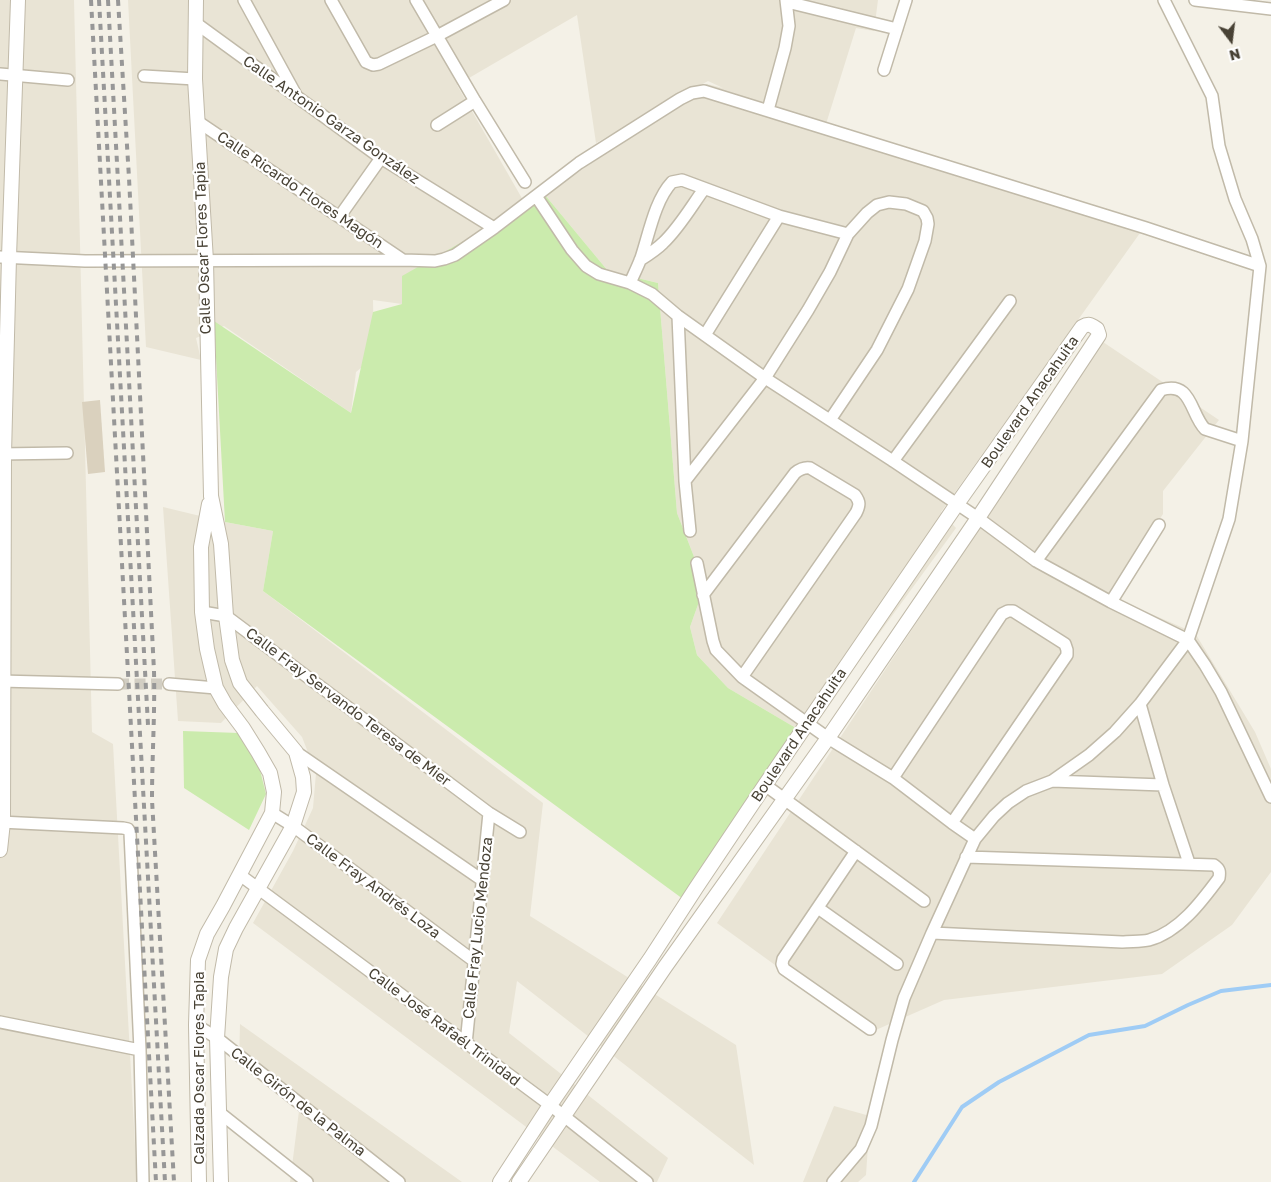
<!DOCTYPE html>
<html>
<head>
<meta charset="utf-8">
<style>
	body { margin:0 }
	#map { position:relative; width:1271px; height:1182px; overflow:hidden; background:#f4f1e7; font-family:"Golos Text",sans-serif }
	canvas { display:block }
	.north { position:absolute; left:1206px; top:15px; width:50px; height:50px; -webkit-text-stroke:4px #fff; paint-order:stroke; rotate:165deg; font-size:14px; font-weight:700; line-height:20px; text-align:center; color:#484235 }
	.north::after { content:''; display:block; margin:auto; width:18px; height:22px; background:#484235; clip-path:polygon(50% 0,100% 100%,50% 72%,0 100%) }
</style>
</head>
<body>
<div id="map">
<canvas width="1271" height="1182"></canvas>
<div class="north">N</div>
</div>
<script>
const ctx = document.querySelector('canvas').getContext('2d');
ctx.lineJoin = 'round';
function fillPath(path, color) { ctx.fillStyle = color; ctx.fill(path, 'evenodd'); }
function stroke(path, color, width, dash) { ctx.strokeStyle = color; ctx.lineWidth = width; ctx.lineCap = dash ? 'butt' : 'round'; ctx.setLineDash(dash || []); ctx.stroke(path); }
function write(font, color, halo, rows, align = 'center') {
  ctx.font = font + ' "Golos Text",sans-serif'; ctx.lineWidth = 4.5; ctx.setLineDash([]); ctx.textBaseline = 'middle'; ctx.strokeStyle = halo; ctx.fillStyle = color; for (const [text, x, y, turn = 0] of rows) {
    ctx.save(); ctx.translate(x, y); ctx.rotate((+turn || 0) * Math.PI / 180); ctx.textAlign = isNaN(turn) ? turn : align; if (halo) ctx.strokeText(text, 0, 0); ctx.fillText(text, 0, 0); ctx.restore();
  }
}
fillPath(new Path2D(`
	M0 0H74L92 732 113 744 137 1182H0Z
	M128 0H878L874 31 856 28 826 124 1145 226 941 512 956 528 806 734 728 688 697 655 690 627 705 585 677 513 658 283 608 271 545 195 707 84 723 88 708 81 596 143 577 15 457 85 535 221 402 304 373 300 374 357 356 372 351 413 224 326 196 338 201 360 146 347Z
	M1103 342 1219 420 1163 491V514L1110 596 1195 633 1255 732 1271 769V872L1232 925 1162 974 944 1000 869 1033 717 923Z
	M163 507 225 522 273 531 263 591 543 803 530 916 736 1045 754 1165 517 981 509 1033 668 1158 657 1182H600L253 923 293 851 313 808 316 773 302 737 257 686 221 723 178 721Z
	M240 1024 462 1182H290L299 1111 239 1065Z
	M834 1106 870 1116 866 1175 858 1182H803Z`), '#e9e4d5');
fillPath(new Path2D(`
	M545 195 608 271 658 283 677 513 705 585 690 627 697 655 728 688 806 734 683 899 263 591 273 531 225 522 214 321 351 413 373 312 402 304V276Z
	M183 731 239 733 258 762 266 794 249 830 184 788Z`), '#cbebad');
stroke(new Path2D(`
	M914 1182 962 1107 999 1082 1089 1035 1145 1026 1188 1005 1221 991 1271 985`), '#9fccf5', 4);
fillPath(new Path2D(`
	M100 400 105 472 88 474 82 402Z`), '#dad1be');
stroke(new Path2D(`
	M118 684H169`), '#d2cec3', 11, [11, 5.5]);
const minor = new Path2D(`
	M244 0 296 95
	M331 0 366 62 373 65 379 64 437 36 504 0
	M416 0 475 101 525 182
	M1195 0 1271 9
	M787 2 897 29
	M197 24 381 158 494 228
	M884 70 906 0
	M0 74 68 80
	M144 76 195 79
	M768 110 785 48 789 26 786 0
	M197 121 403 260
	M437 125 475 101
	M536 196 572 250 586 266 599 274 630 283 652 294 678 316 765 378 893 461 978 518 1036 561 1111 602 1188 640 1205 665 1221 692 1271 797
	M340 216 381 158
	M0 257 85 261 403 260 435 261 444 259 455 255 494 228 579 163 680 99 692 93 704 91 1146 228 1260 266
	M640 260C648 255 656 250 663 243 679 228 691 207 704 189
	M630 283C634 274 638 266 641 258 649 234 655 200 672 182L682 180 779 216 848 234
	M678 316 685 481 690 531
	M705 335 779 216
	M0 454 67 453
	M893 461 1010 301
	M685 481 765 378 808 310 830 272 848 234 867 213 877 205 889 202 906 204 923 211 927 218 928 224 925 241 908 289 877 350 830 420
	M1036 561 1161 390C1192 380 1190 414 1205 429L1242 441
	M697 563 713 641 716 650 742 677 828 738 893 778 952 823 975 839
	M703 595 795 473C800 469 804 467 810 468L855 495C860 502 860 505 856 513L742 677
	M1111 602 1159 525
	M202 612 226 616 489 813 520 832
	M0 681 118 684
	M169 684 216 688
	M1140 704 1163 785 1189 863
	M296 752 482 880
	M893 778 1002 614 1008 611H1013L1065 644 1067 650V655L952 823
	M1052 781 1163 785
	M765 785 924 901
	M272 813 293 826 474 961
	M0 822 123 828 128 829 130 833 140 1050 143 1182
	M856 851 783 959 782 964 784 969 870 1029
	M240 875 550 1105 647 1182
	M818 908 897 964
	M932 933 1122 942C1131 941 1141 942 1149 940 1179 932 1202 901 1219 878 1220 872 1220 869 1214 865L966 857
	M0 1022 140 1050
	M196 1025 217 1038 399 1182
	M466 1044 489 813
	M220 1113 307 1182
	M833 1182 861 1149 871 1126 892 1040 904 998 932 933 975 839 994 816 1008 803 1026 791 1052 781 1089 755 1115 732 1140 704 1188 640 1229 519 1242 441 1260 266 1252 239 1235 199 1219 146 1212 96 1164 0`);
const tertiary = new Path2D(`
	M196 0 195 79 206 261 211 496 221 544 226 616 232 660 240 683 262 711 296 752 303 777 304 792 293 826 236 928 226 949 221 977 217 1038 221 1182
	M0 850 3 822 4 454 9 257 18 0
	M199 1182 196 1025 198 960 207 934 223 906 272 813 274 792 270 773 258 752 243 728 225 704 216 688 207 649 202 612 201 547 209 504
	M500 1182 550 1105 650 959 696 888 765 785 957 504 1082 327C1089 323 1091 325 1097 329L1099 335 978 518 828 738 665 967 519 1182`);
stroke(minor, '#c1baa9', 14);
stroke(tertiary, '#c1baa9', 16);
stroke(minor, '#fff', 11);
stroke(tertiary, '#fff', 14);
stroke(new Path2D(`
	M91 0 156 1182
	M99 0 165 1182
	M108 0 148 725
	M118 0 129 178 154 671C155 714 152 757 152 800L174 1182`), '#979797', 4, [6, 6]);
write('15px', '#484235', '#fff', [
	["Calle Antonio Garza González",331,120,35],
	["Calle Ricardo Flores Magón",300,190,34],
	["Calle Oscar Flores Tapia",203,248,-92],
	["Boulevard Anacahuita",1030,402,-55],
	["Calle Fray Servando Teresa de Mier",348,707,37],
	["Boulevard Anacahuita",799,735,-56],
	["Calle Fray Andrés Loza",373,886,37],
	["Calle Fray Lucio Mendoza",478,928,-84],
	["Calle José Rafaél Trinidad",444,1027,37],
	["Calzada Oscar Flores Tapia",199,1068,-90],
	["Calle Girón de la Palma",298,1102,38]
]);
</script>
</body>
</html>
